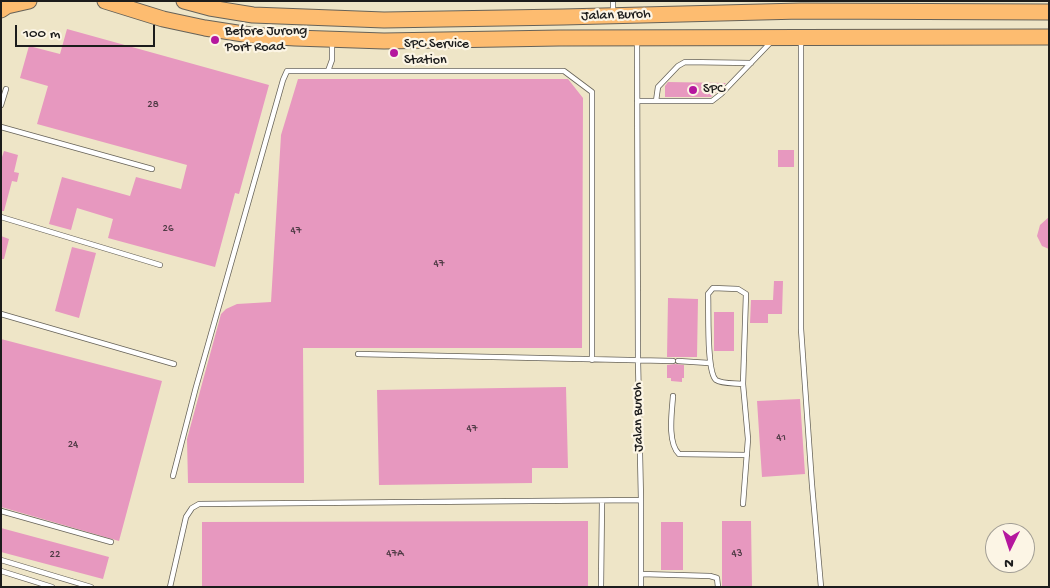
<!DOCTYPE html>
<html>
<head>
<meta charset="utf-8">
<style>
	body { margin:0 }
	#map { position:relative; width:1050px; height:588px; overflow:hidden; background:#eee5c7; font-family:"Gochi Hand",sans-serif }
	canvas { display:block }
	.frame { position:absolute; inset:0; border:2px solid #1c1c1c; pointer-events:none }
	.north { position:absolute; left:985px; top:523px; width:50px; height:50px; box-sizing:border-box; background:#fcf5e5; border:1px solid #a29e95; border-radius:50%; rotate:184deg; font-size:14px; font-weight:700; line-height:20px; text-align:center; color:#1c1c1c }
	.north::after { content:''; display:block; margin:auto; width:18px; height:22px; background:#b5179e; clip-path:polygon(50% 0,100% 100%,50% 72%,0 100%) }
	.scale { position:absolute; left:15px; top:25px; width:140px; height:22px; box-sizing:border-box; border:2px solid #1c1c1c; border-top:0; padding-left:6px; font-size:15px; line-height:18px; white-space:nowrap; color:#1c1c1c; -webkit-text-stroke:4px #fcf5e5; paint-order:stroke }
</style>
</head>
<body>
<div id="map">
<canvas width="1050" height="588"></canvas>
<div class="frame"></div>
<div class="north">N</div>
<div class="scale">100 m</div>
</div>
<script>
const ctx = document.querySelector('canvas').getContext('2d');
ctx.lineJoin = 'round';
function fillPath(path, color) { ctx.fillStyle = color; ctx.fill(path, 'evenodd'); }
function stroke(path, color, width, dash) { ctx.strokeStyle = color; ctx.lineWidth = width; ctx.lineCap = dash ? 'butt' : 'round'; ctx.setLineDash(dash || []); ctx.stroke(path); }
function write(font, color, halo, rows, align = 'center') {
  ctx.font = font + ' "Gochi Hand",sans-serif'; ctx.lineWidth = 4.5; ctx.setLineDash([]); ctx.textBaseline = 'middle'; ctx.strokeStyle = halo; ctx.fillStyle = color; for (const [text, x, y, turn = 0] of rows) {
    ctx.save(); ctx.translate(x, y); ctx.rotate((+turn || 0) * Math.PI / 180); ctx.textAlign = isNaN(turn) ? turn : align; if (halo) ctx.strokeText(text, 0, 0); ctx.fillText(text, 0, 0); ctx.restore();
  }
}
fillPath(new Path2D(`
	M67 29 269 85 239 194 235 193 215 267 108 238 113 219 77 208 71 230 49 224 62 177 130 196 136 177 181 189 187 165 37 124 48 86 20 78 29 46 60 54Z
	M298 79H568L583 98 582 348H303L304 483H188L187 439 221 314 226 309 237 304 271 302 281 135Z
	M668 82 726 83 711 97H665V86Z
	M778 150H794V167H778Z
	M4 151 18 155 14 172 19 173 17 182 12 181 4 211H1V160Z
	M1049 217V249L1042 246 1037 236 1040 225Z
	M1 236 9 239 4 259H1Z
	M72 247 96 253 79 318 55 311Z
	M774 281H783L782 314H768V323H750L751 300H773Z
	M668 298 698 299 697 357H667Z
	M714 312H734V351H714Z
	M1 339 162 381 119 541 1 507Z
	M675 364 684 365V378H682V382L671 381V378H667V365Z
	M566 387 568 468H532V483L379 485 377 390Z
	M800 399 805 474 762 477 757 401Z
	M588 521V587H202V522Z
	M722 521H751L752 587H722Z
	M661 522H683V570H661Z
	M1 528 109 557 103 579 1 552Z`), '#e798bf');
const service = new Path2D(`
	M613 12V1
	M637 40 638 361 641 500V587
	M801 41V329L812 485 821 587
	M328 71 332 60V41
	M637 101H712L721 94 771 42
	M656 101 658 87 678 66 685 62 751 63
	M1 105 6 89
	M1 127 152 169
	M1 217 160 265
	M1 314 174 364
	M358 354 673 361
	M678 361 709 363
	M673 396C672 411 667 443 679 454L747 455
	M173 476 196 387 283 80 287 71H564L592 92V360
	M743 504 748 439 743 384 746 294 738 289 713 288 708 294C709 308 706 372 716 380 722 384 735 383 743 384
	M1 511 111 542
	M1 560 91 587
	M1 571 52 587
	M641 574 710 576 717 578 718 587
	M170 587 186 517 192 508 199 504 641 500
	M601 587 602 501`);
const trunk = new Path2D(`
	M105 1 163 19 205 28 250 35 295 38 384 41 559 38 1049 37
	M184 1 210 8 253 15 384 20 563 17 801 11 1049 12
	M1 10 7 6 29 1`);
stroke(service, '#666258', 6);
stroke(trunk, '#666258', 17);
stroke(service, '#fff', 4.5);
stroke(trunk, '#fdbc70', 15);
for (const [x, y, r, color] of [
	[215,40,5,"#b5179e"],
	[394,53,5,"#b5179e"],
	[693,90,5,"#b5179e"]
]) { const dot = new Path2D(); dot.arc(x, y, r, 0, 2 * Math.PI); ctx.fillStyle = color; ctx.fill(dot); stroke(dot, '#fcf5e5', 2); }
write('11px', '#4f3b45', null, [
	["28",153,105],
	["26",168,229],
	["47",296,231],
	["47",439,264],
	["47",472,429],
	["41",781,438],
	["24",73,445],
	["47A",395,554],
	["43",737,554],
	["22",55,555]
]);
write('14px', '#1c1c1c', '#fcf5e5', [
	["Jalan Buroh",616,16,-2],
	["Jalan Buroh",639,417,-91]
]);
write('14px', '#1c1c1c', '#fcf5e5', [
	["Before Jurong",225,32],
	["Port Road",225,48],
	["SPC Service",404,45],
	["Station",404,61],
	["SPC",703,90]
], 'left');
</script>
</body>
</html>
